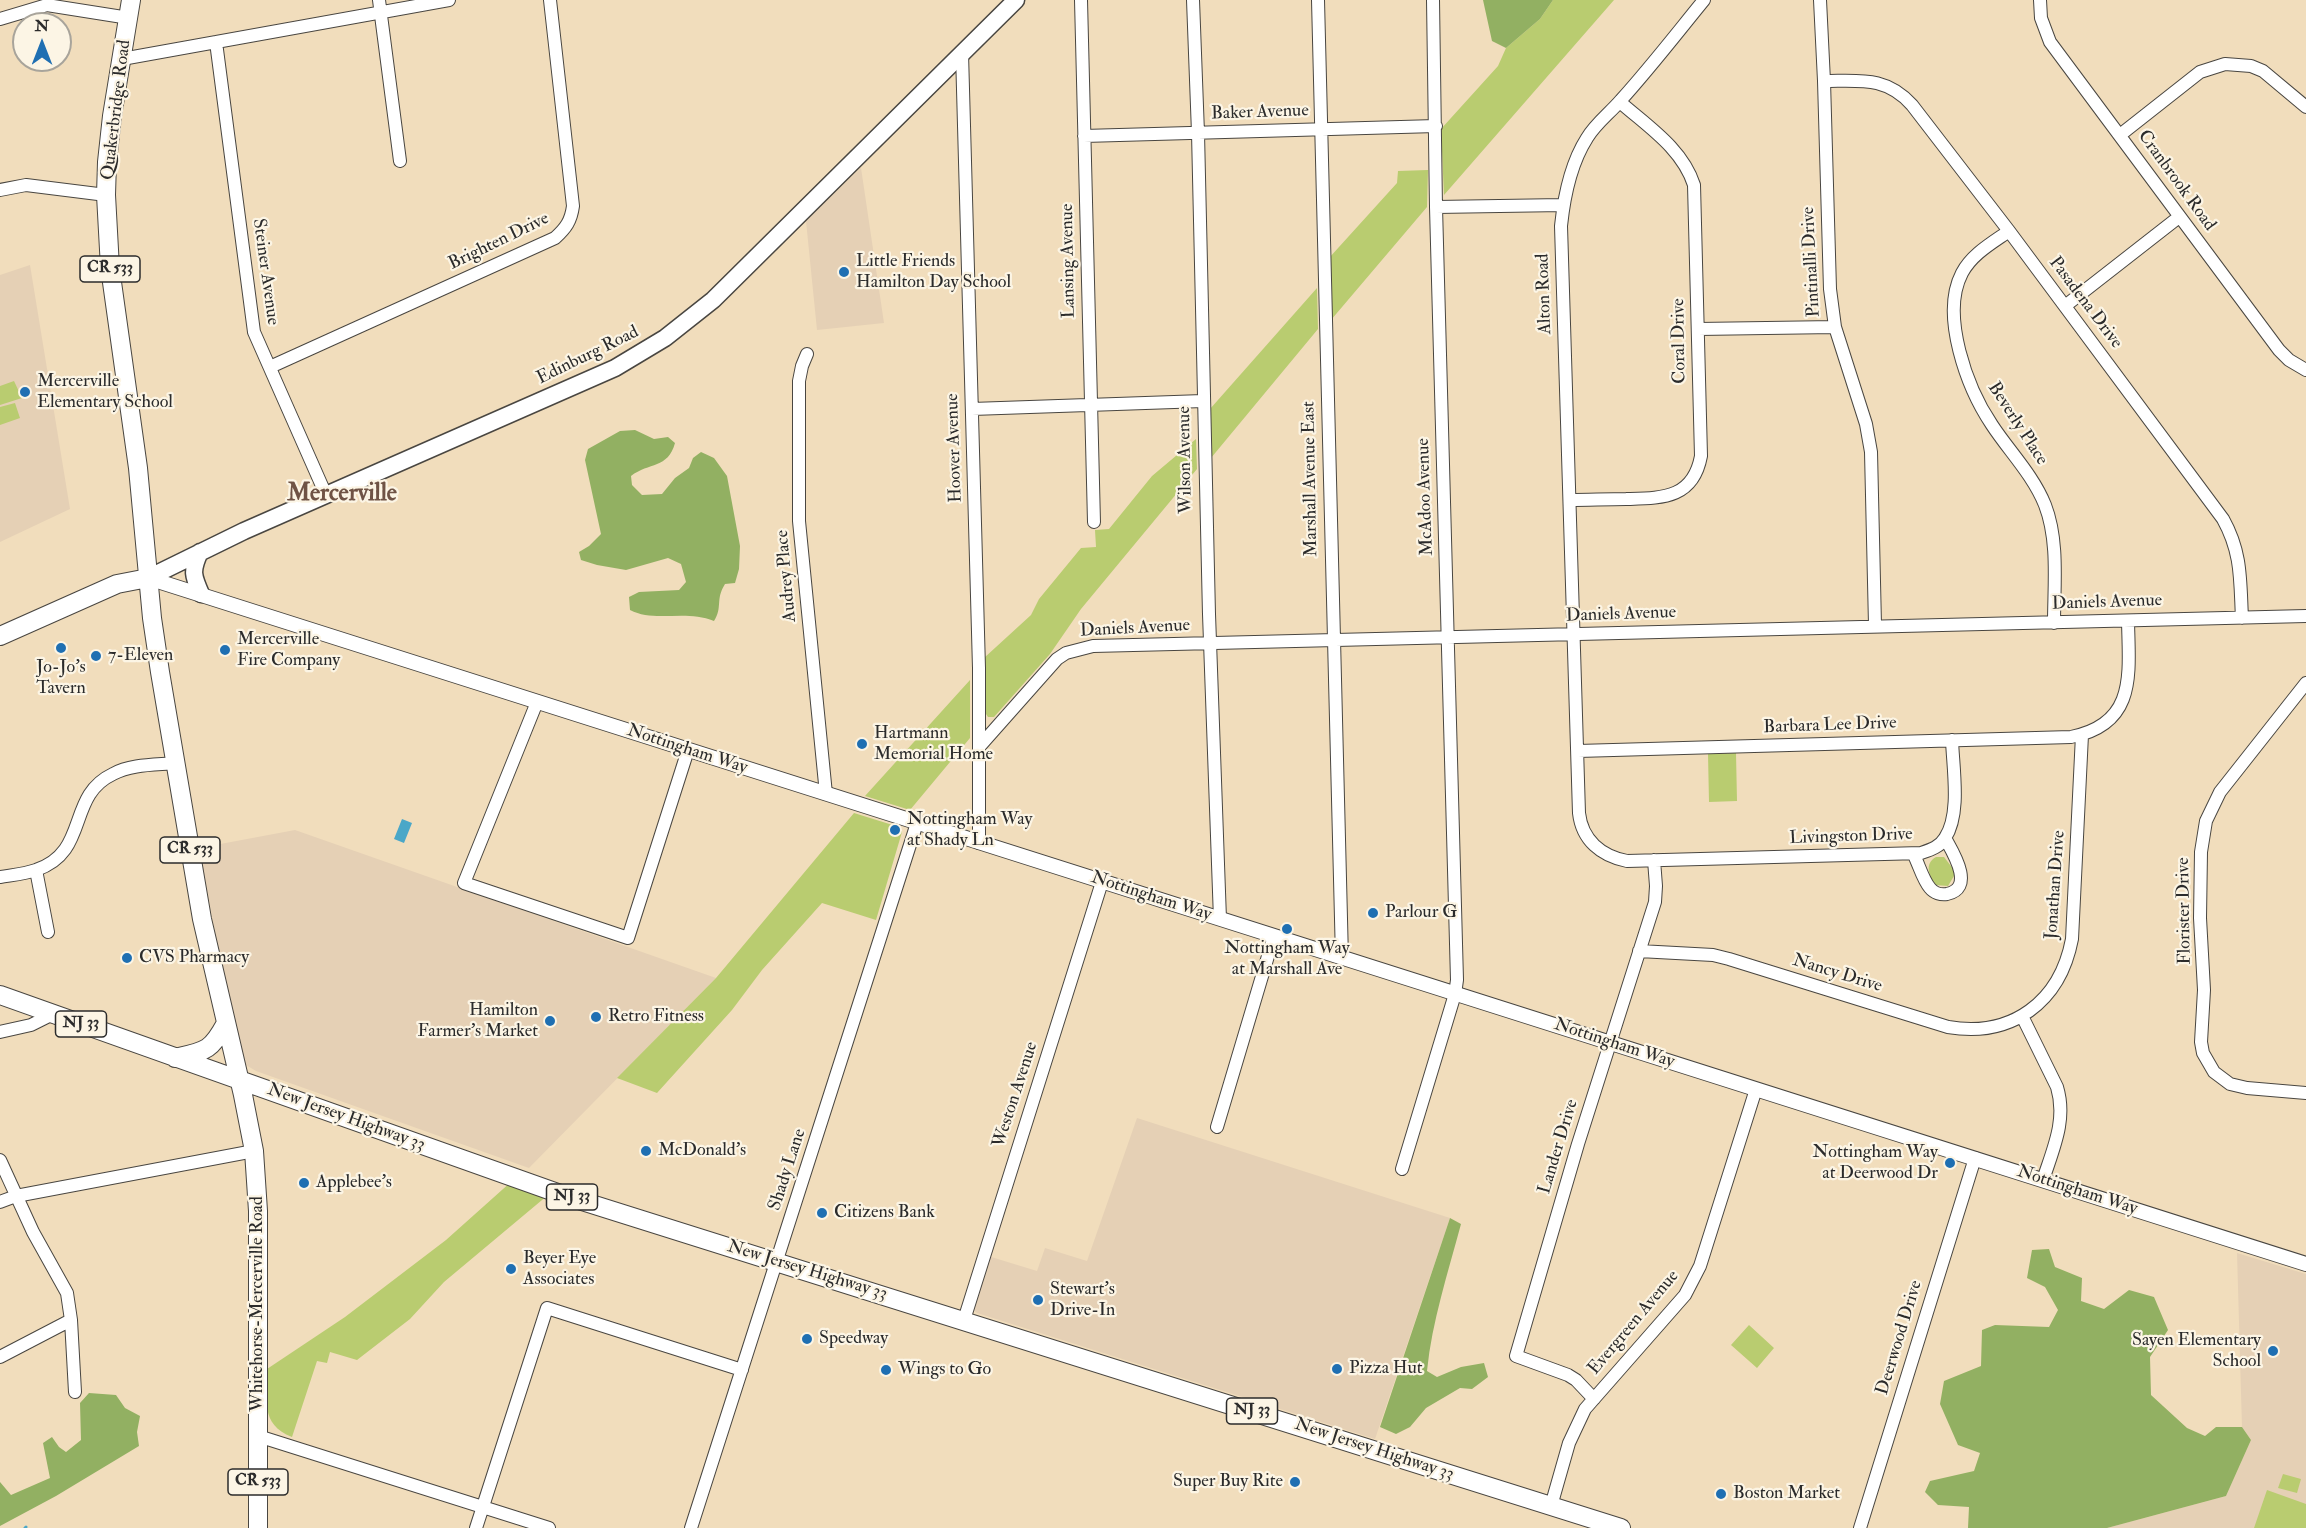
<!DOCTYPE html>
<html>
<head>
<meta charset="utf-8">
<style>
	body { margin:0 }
	#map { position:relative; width:2306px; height:1528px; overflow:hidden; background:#f1ddbc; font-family:"IM FELL Double Pica",serif }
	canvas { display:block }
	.north { position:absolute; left:12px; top:12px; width:60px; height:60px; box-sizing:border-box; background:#fcf5e5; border:2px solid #a8a49b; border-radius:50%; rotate:0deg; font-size:16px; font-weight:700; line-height:24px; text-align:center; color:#2b2b2b }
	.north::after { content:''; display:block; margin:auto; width:21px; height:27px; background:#1f6fb2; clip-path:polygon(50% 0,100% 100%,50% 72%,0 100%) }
</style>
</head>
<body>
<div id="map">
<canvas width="2306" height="1528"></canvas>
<div class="north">N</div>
</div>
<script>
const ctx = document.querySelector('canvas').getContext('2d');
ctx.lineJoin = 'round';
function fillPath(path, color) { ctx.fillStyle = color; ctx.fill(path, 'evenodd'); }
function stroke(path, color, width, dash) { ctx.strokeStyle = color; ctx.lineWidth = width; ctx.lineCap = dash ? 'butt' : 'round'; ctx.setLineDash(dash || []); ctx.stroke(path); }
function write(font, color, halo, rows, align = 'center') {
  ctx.font = font + ' "IM FELL Double Pica",serif'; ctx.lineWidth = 4.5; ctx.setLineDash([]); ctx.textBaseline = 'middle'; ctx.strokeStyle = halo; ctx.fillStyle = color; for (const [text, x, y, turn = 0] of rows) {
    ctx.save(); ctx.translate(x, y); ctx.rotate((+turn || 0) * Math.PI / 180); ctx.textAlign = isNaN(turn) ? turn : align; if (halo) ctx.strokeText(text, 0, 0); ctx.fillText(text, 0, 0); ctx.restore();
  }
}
fillPath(new Path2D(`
	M861 168 884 323 817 330 806 221Z
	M30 265 70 509 0 542V275Z
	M295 830 716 978 529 1168 256 1071 246 1065 242 1056 224 979 199 848Z
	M1137 1118 1450 1218 1375 1439 977 1313 972 1309 988 1256 1037 1271 1045 1248 1087 1261Z
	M2237 1253 2306 1274V1528H2107L2226 1496 2251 1440 2242 1427Z`), '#e5d0b5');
fillPath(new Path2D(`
	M1553 0H1614L1444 195 1441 129 1498 66 1506 48 1540 19Z
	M1428 170 1427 207 1331 320 1329 258 1397 183 1398 171Z
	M1317 288 1318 329 1211 458 1210 409Z
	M14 381 22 398 0 405V386Z
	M15 403 20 418 0 425V407Z
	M1196 439 1197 469 1081 609 1050 654 994 717H988L986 714 984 658 1031 615 1039 599 1081 548 1096 547 1095 530 1109 529 1152 476Z
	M970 680V738L910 810 865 796Z
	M1736 753 1737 801 1709 802 1708 754Z
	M854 813 899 827 902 832 876 920 822 903 762 970 732 1010 657 1093 617 1078 716 978Z
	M1936 857H1944L1954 870V876L1948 886 1935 885C1929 875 1924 864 1936 857Z
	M512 1181 548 1195 444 1282 410 1319 357 1360 330 1352 327 1363 317 1361 292 1437C259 1424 268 1399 267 1369L345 1317 446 1240Z
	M1749 1325 1774 1348 1757 1368 1731 1345Z
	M2283 1474 2301 1479 2297 1493 2278 1488Z
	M2267 1490 2306 1504V1528H2254Z`), '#b9cc70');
fillPath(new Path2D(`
	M1483 0H1553L1540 19 1506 48 1492 41Z
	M635 430 654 439 668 437 675 443C668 469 649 462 631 476L632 485 642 495 662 494 675 478 689 468 693 458 701 452 714 458 727 476 740 546 739 569 735 583 725 584C715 600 723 607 714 621 685 609 655 623 630 610L629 597 639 592 679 590 686 582 681 564 668 558 626 570 597 565 581 560 579 552 589 546 601 534 585 460 588 449 620 431Z
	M1450 1218 1461 1224C1448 1273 1432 1321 1427 1371L1437 1377 1461 1367 1484 1363 1488 1377 1472 1389 1460 1388 1426 1408 1410 1427 1396 1434 1380 1427Z
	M2049 1249 2055 1267 2082 1278 2081 1301 2104 1309 2129 1290 2154 1297 2168 1330 2150 1357 2151 1395 2187 1428 2205 1436 2216 1427H2242L2251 1440 2226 1496 2107 1528H1968L1969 1507 1938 1505 1925 1492 1930 1481 1974 1471 1980 1453 1958 1445 1940 1404 1944 1381 1981 1366 1982 1330 1995 1325 2049 1327 2058 1310 2045 1287 2027 1278 2032 1250Z
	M89 1393 116 1395 125 1408 140 1416 137 1432 139 1446 56 1496 0 1526V1482L11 1495 50 1478 43 1443 52 1437 59 1447 66 1452 81 1440 80 1403Z`), '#92b062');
fillPath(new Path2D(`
	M402 819 412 823 404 843 394 839Z`), '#4aa7c8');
stroke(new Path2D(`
	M25 1528 26 1527`), '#4aa7c8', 3);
const minor = new Path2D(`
	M379 0 400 161
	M1081 0 1094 522
	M1193 0 1198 133 1209 614 1220 919
	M1318 0 1342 958
	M1704 0C1677 33 1650 68 1621 100 1610 113 1596 123 1587 138 1571 163 1564 197 1561 226L1579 813C1582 840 1601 856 1627 861L1921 853C1930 850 1940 847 1945 838 1961 814 1953 769 1952 740
	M1820 0 1824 81 1830 289 1835 327 1866 424 1871 452 1875 625
	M2040 0 2041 18 2050 42 2279 350 2289 360 2306 370
	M0 19 47 5 129 18
	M216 42 254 332 326 495
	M962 53 979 668V843
	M122 59 449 0
	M1824 81C1860 81 1886 76 1912 105L2009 231 2223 519C2242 553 2240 580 2242 618
	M2120 135 2200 72 2225 64 2251 66 2263 71 2306 107
	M1084 136 1436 126
	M0 190 26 185 106 195
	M1436 207 1563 205
	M2009 231C1992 243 1972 254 1962 273 1940 315 1967 388 1992 425 2009 451 2033 475 2045 505 2059 541 2054 585 2054 623
	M2065 306 2179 217
	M1698 329 1835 327
	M807 354 802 366 799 381V521L826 794
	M270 367 555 238C566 228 571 221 573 206L550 0
	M972 409 1203 401
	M1570 500C1588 500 1607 499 1626 499 1662 498 1693 499 1701 456L1694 185C1682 148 1647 126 1620 102
	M2306 683 2220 792 2206 821 2201 852 2200 918 2204 990 2201 1042 2203 1053 2214 1072 2230 1084 2247 1088 2306 1093
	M537 702 464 883 628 938 688 750
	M979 747 1057 659 1066 653 1093 646 2306 616
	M1578 751 2071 737C2137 724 2129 674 2128 621
	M1914 855C1919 865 1923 880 1930 888 1934 893 1941 895 1947 894 1976 888 1952 851 1945 838
	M36 870 48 932
	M0 877C12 875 25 874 36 870 90 852 66 796 113 774 131 764 156 765 176 763
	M1639 951 1713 955 1729 959 1948 1027C2012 1038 2060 1002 2072 939L2082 735
	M2022 1016 2057 1087C2067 1120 2053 1149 2043 1180
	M0 1032 31 1025 53 1014
	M1217 1127 1274 936
	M0 1160 33 1232 67 1293 71 1320 75 1392
	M1402 1169 1455 994 1457 980 1436 207 1433 0
	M0 1202 16 1196 254 1151
	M964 1320 1102 882
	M0 1357 71 1320
	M1594 1399 1576 1380 1568 1375 1516 1356 1578 1144 1655 902 1656 886 1654 860
	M258 1436 549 1528
	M1551 1506 1569 1443 1585 1409 1685 1295 1700 1266 1756 1089
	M476 1528 547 1308 742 1370
	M691 1528 917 823
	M1860 1528 1975 1158`);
const tertiary = new Path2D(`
	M148 578 2306 1264`);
const secondary = new Path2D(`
	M200 552C191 571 193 576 201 594
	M148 578 244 531 615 368 665 338 713 300 1016 0`);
const primary = new Path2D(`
	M131 0 112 116 107 162 106 195 110 268 138 468 152 618 160 672 202 919 243 1095 254 1151 258 1211V1528
	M0 636 117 584 148 578
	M0 995 566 1196 1621 1528
	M175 1058C206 1051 211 1051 226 1023`);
stroke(minor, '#494641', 14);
stroke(tertiary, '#494641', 16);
stroke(secondary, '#494641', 19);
stroke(primary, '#494641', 20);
stroke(minor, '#fff', 12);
stroke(tertiary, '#fff', 14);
stroke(secondary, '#fff', 16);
stroke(primary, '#fff', 18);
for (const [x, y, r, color] of [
	[844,272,6,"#1f6fb2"],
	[25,392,6,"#1f6fb2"],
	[61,648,6,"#1f6fb2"],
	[225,650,6,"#1f6fb2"],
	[96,656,6,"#1f6fb2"],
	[862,744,6,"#1f6fb2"],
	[895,830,6,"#1f6fb2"],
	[1373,913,6,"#1f6fb2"],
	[1287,929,6,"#1f6fb2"],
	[127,958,6,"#1f6fb2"],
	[596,1017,6,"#1f6fb2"],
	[550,1021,6,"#1f6fb2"],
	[646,1151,6,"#1f6fb2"],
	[1950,1163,6,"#1f6fb2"],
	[304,1183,6,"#1f6fb2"],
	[822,1213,6,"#1f6fb2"],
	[511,1269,6,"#1f6fb2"],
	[1038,1300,6,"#1f6fb2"],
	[807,1339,6,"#1f6fb2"],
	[2273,1351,6,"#1f6fb2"],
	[1337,1369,6,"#1f6fb2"],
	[886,1370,6,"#1f6fb2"],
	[1295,1482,6,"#1f6fb2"],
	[1721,1494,6,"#1f6fb2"]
]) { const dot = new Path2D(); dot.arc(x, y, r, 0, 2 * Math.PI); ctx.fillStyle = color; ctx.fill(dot); stroke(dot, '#fcf5e5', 2); }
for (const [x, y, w] of [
	[110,269,60],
	[190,850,60],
	[81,1024,51],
	[572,1197,51],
	[1252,1411,51],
	[258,1482,60]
]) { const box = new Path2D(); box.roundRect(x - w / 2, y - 13, w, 26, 4.5); ctx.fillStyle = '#fcf5e5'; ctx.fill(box); stroke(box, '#2b2b2b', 1.5); }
write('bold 16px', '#2b2b2b', null, [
	["CR 533",110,269],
	["CR 533",190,850],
	["NJ 33",81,1024],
	["NJ 33",572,1197],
	["NJ 33",1252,1411],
	["CR 533",258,1482]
]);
write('18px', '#2b2b2b', '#fcf5e5', [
	["Quakerbridge Road",117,110,-83],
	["Baker Avenue",1260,113,-2],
	["Cranbrook Road",2176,181,54],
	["Brighten Drive",499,242,-26],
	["Lansing Avenue",1069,261,-91],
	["Pintinalli Drive",1812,262,-93],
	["Steiner Avenue",265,272,82],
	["Alton Road",1545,294,-92],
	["Pasadena Drive",2085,303,53],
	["Coral Drive",1680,341,-91],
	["Edinburg Road",588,356,-26],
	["Beverly Place",2017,424,57],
	["Hoover Avenue",955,448,-92],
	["Wilson Avenue",1186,460,-91],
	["Marshall Avenue East",1311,479,-91],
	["McAdoo Avenue",1426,497,-92],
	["Audrey Place",787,576,-95],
	["Daniels Avenue",2107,603,-2],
	["Daniels Avenue",1621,615,-2],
	["Daniels Avenue",1135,629,-3],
	["Barbara Lee Drive",1830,726,-2],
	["Nottingham Way",687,750,18],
	["Livingston Drive",1851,837,-2],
	["Jonathan Drive",2056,885,-86],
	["Nottingham Way",1151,897,18],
	["Florister Drive",2185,911,-91],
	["Nancy Drive",1837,974,17],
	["Nottingham Way",1614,1044,18],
	["Weston Avenue",1016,1095,-72],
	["New Jersey Highway 33",346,1118,20],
	["Lander Drive",1559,1147,-73],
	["Shady Lane",788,1170,-72],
	["Nottingham Way",2077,1191,18],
	["New Jersey Highway 33",807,1271,17],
	["Whitehorse-Mercerville Road",258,1304,-90],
	["Evergreen Avenue",1634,1323,-50],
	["Deerwood Drive",1900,1338,-73],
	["New Jersey Highway 33",1374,1450,18]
]);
write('18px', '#2b2b2b', '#fcf5e5', [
	["Little Friends",856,262],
	["Hamilton Day School",856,283],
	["Mercerville",37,382],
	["Elementary School",37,403],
	["Mercerville",237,640],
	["Fire Company",237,661],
	["7-Eleven",108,656],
	["Jo-Jo's",61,668,"center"],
	["Tavern",61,689,"center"],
	["Hartmann",874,734],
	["Memorial Home",874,755],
	["Nottingham Way",907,820],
	["at Shady Ln",907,841],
	["Parlour G",1385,913],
	["Nottingham Way",1287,949,"center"],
	["at Marshall Ave",1287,970,"center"],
	["CVS Pharmacy",139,958],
	["Hamilton",538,1011,"right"],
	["Farmer's Market",538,1032,"right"],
	["Retro Fitness",608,1017],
	["McDonald's",658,1151],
	["Nottingham Way",1938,1153,"right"],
	["at Deerwood Dr",1938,1174,"right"],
	["Applebee's",316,1183],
	["Citizens Bank",834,1213],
	["Beyer Eye",523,1259],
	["Associates",523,1280],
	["Stewart's",1050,1290],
	["Drive-In",1050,1311],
	["Speedway",819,1339],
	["Sayen Elementary",2261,1341,"right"],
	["School",2261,1362,"right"],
	["Pizza Hut",1349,1369],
	["Wings to Go",898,1370],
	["Super Buy Rite",1283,1482,"right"],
	["Boston Market",1733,1494]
], 'left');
write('bold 24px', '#6f5345', '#fcf5e5', [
	["Mercerville",342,495]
]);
</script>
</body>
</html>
